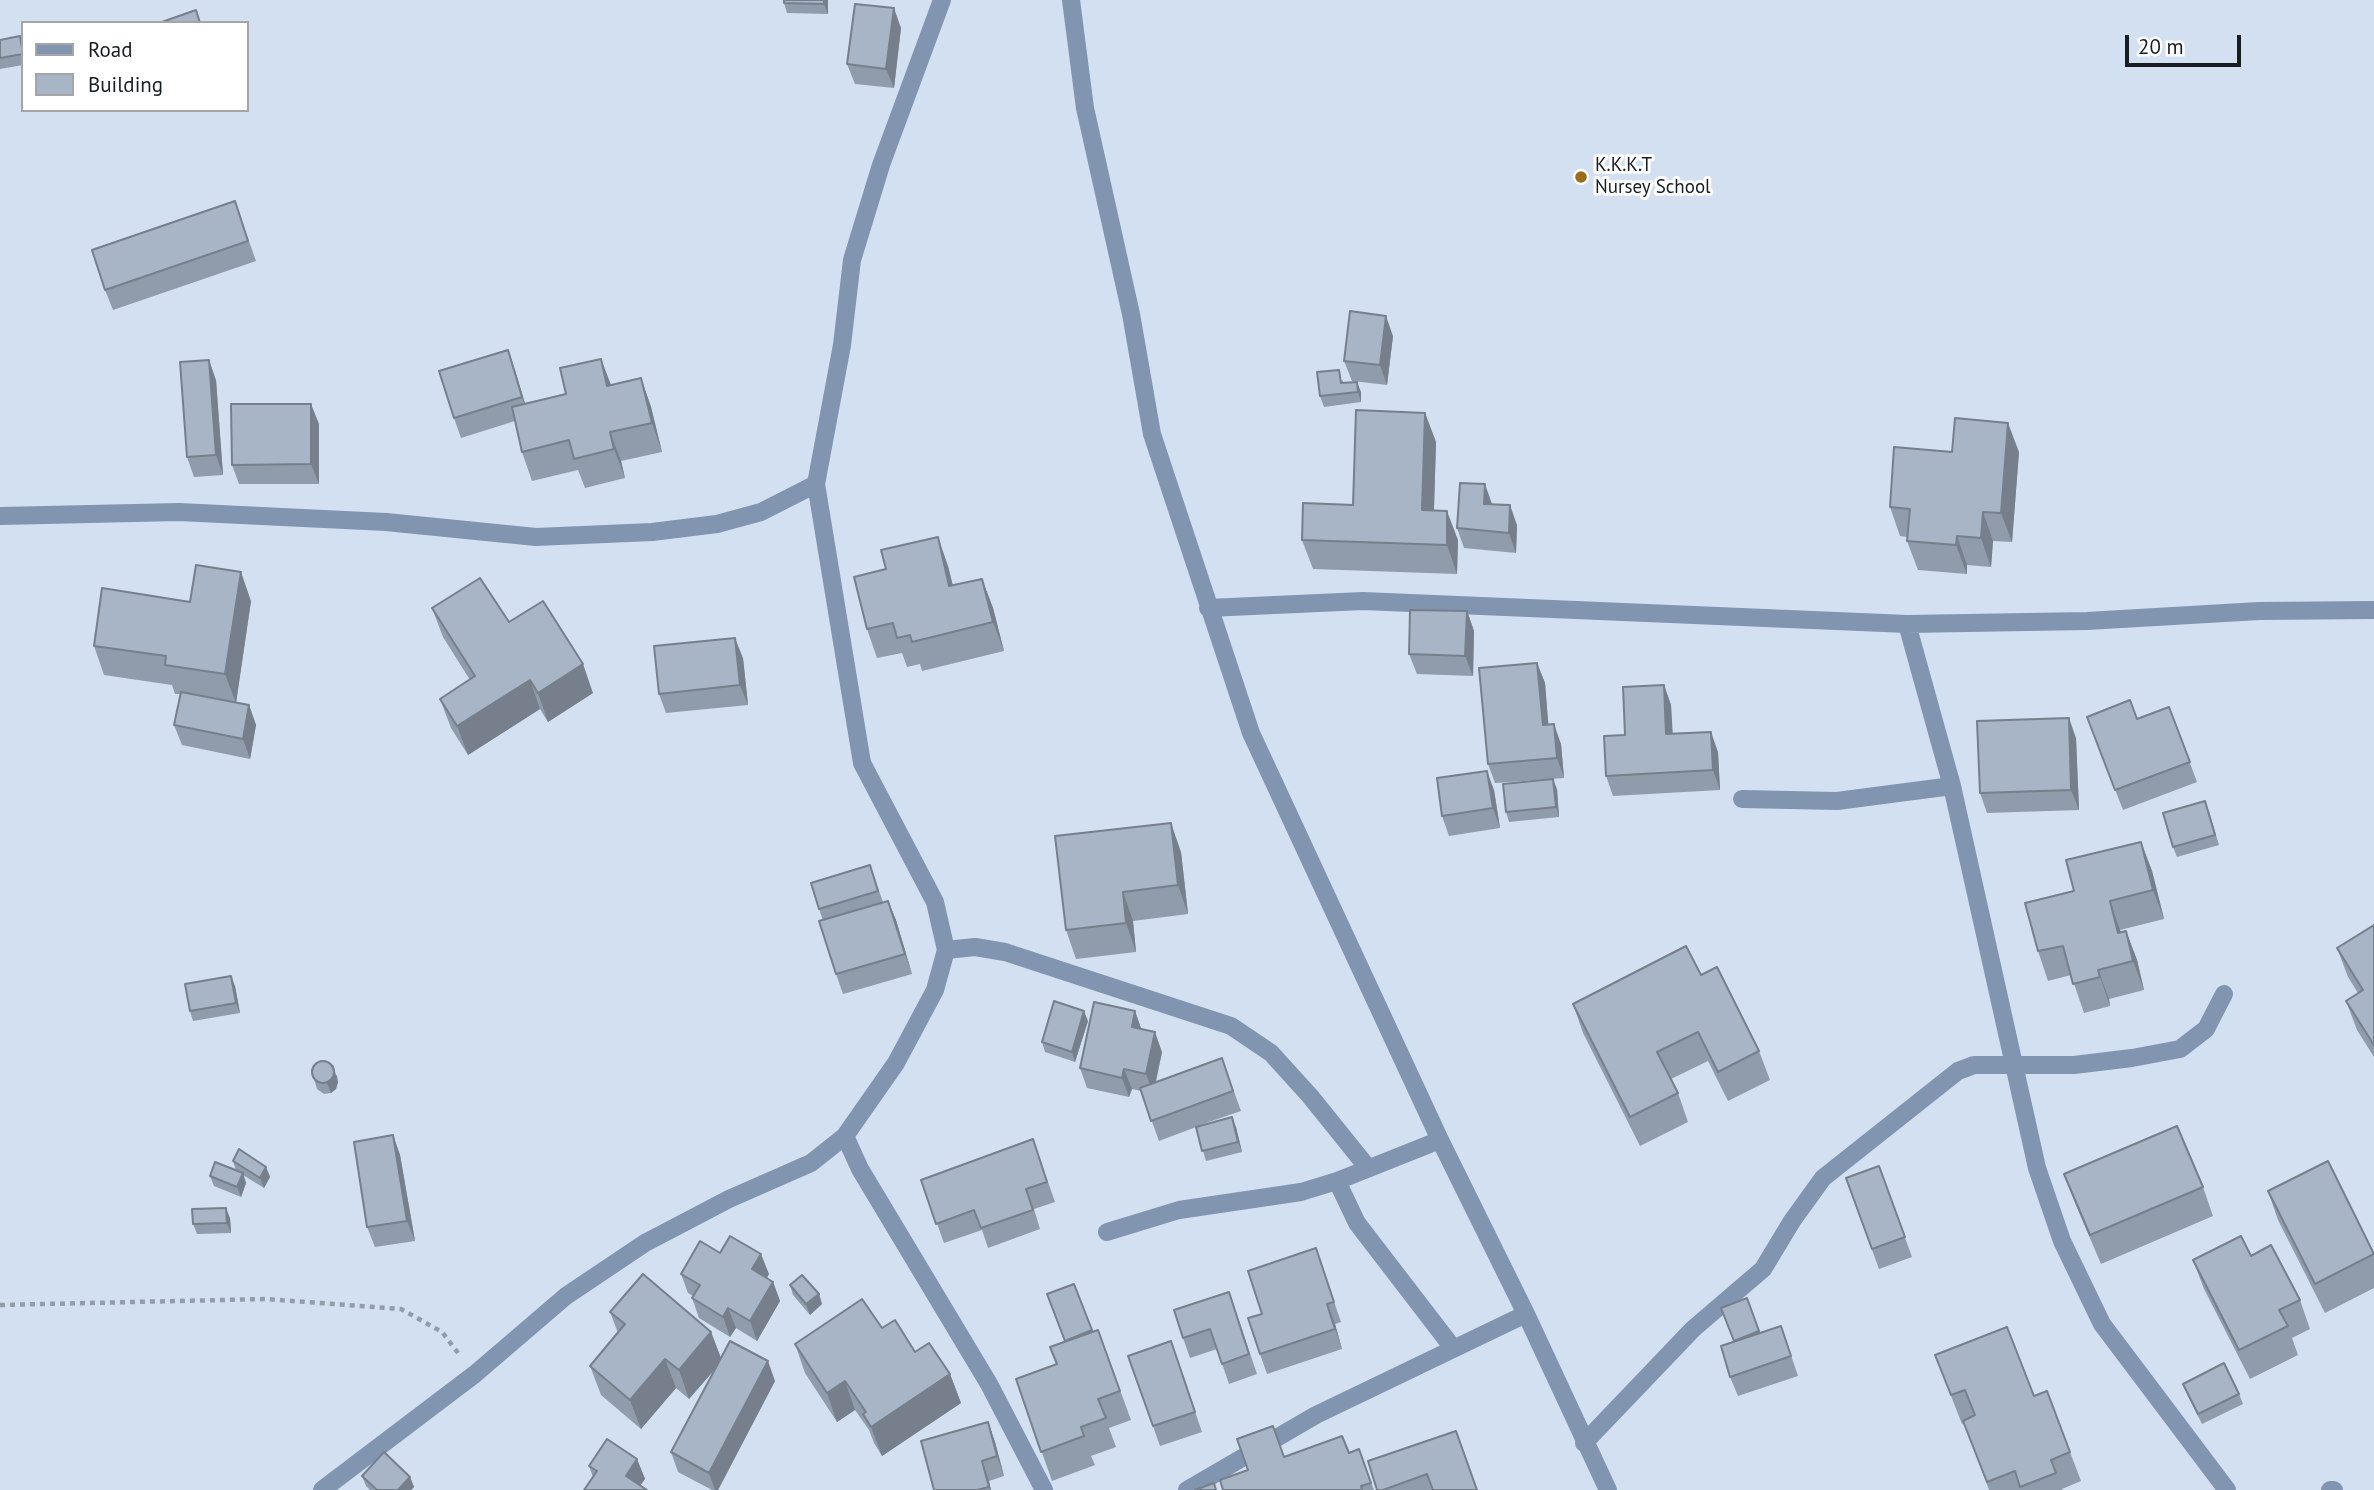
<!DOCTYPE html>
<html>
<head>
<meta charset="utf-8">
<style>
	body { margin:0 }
	#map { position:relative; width:2374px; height:1490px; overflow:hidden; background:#d2e0f2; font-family:"PT Sans",sans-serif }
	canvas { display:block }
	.legend { position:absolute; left:21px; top:21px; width:228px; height:91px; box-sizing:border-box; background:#fff; border:2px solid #a3a5a7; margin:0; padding:9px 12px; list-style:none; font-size:21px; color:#181d24 }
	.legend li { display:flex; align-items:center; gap:14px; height:35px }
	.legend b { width:35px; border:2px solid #a3a5a7 }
	.scale { position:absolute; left:2125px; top:35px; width:116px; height:32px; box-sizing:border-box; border:4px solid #181d24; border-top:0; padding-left:9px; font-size:21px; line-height:24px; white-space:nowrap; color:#181d24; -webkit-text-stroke:5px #fff; paint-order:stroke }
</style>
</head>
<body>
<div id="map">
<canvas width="2374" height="1490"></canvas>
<ul class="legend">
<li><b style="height:9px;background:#8194b0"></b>Road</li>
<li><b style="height:19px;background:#a8b5c7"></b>Building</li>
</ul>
<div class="scale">20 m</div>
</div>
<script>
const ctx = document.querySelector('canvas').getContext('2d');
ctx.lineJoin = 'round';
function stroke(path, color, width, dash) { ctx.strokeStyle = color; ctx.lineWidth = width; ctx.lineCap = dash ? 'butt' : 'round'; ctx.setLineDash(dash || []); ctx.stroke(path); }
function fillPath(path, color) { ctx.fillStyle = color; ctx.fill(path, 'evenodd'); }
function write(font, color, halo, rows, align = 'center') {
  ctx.font = font + ' "PT Sans",sans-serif'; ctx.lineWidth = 6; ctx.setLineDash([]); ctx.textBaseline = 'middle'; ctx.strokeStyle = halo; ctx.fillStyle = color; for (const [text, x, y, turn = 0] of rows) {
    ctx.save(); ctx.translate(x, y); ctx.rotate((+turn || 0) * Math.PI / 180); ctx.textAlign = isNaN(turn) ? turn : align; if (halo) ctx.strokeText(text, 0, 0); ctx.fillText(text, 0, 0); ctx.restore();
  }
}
stroke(new Path2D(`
	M0 1305 266 1299 401 1309 442 1332 458 1353`), '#929dab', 4.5, [5, 5]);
stroke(new Path2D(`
	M1071 0 1085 108 1131 314 1152 434 1251 733 1440 1140 1526 1314 1608 1490
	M0 516 179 512 386 522 536 537 652 532 717 524 761 512 816 484
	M1208 608 1363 601 1907 624 2087 621 2259 611 2374 610
	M1907 624 1952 786 2037 1168 2062 1241 2102 1324 2227 1490
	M1742 799 1837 801 1952 786
	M946 950 975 947 1005 952 1231 1026 1271 1053 1310 1096 1368 1168
	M845 1136 860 1169 989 1384 1044 1490
	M1337 1181 1357 1223 1453 1348
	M1107 1232 1179 1210 1301 1192 1337 1181 1440 1140
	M1584 1443 1693 1329 1763 1269 1792 1221 1823 1178 1958 1071 1974 1065H2074L2132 1058 2180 1049 2206 1029 2224 994
	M322 1490 475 1374 566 1296 645 1243 729 1199 811 1163 845 1136 896 1063 935 990 946 950 935 902 862 763 816 484 842 345 852 260 881 165 942 0
	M1187 1490 1316 1415 1526 1314
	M2330 1490H2334`), '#8194b0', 18);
fillPath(new Path2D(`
	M828 0V14L787 13 784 3Z
	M901 28 894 88 855 84 847 64Z
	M0 40 23 44V65L0 69Z
	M235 201 256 261 113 310 105 290Z
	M1393 336 1387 385 1352 381 1344 361Z
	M508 350 525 403 566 394 601 359 611 385 641 378 651 407 662 452 621 461 625 478 585 488 578 470 532 481 522 452 515 421 461 438 454 418Z
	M216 380 223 475 194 477 187 457Z
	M1343 380V383L1361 392V402L1324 407 1320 396Z
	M1425 413 1436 442 1434 510 1458 540 1457 574 1313 569 1302 540 1353 505Z
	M319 424V484H239L232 465Z
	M1952 452H2019L2012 542 1993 541 1991 567 1967 565V574L1918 570 1907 541V537L1900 536 1890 507Z
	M1492 504 1517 525 1516 553 1464 548 1457 528Z
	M948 566 953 586 982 579 993 608 1004 651 922 671 920 664 907 667 902 653 877 658 867 629Z
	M251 601 236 703 249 705 256 725 250 759 182 745 174 725 180 694H175L172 685 104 675 94 646 190 602Z
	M432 608 509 622 593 693 548 722 540 709 468 755 451 728 440 699 470 680 443 637Z
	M1467 611 1474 631 1473 676 1417 674 1409 654Z
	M743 658 748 705 666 713 659 694Z
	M1537 663 1545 683 1548 724 1561 744 1564 778 1495 783 1488 764Z
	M1664 685 1671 705 1672 734 1718 752 1720 790 1613 796 1606 776 1625 735Z
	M2169 707 2197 782 2123 810 2087 717 2137 719Z
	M2076 738 2079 810 1987 813 1980 793Z
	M1557 789 1559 817 1509 822 1506 812Z
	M1494 790 1500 828 1449 836 1442 816Z
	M2209 811 2219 845 2177 857 2173 847Z
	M2141 842 2152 871 2164 919 2120 930 2121 933 2126 931 2137 960 2144 990 2109 999 2110 1006 2084 1013 2071 975 2048 981 2038 951 2074 891Z
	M1181 852 1188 914 1133 921 1136 952 1076 959 1066 930Z
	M870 865 883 902 888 901 896 920 912 974 843 994 836 974 823 920 819 909Z
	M2374 925V1057L2357 1030 2346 1001 2358 993 2348 977 2337 948Z
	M1701 975 1759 1051 1770 1080 1728 1101 1708 1061 1671 1079 1678 1093 1688 1122 1640 1146 1583 1033 1573 1004Z
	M235 986 240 1013 193 1021 190 1011Z
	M1135 1011 1141 1029 1162 1052 1156 1082 1222 1058 1241 1111 1200 1125 1236 1127 1242 1152 1206 1161 1196 1127 1159 1141 1141 1091 1132 1089 1129 1097 1087 1088 1080 1068Z
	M1088 1021 1075 1062 1045 1052 1042 1042Z
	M337 1075 338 1082 336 1089 331 1093 324 1094 317 1089 314 1079Z
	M393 1135 400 1155 415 1241 375 1247 367 1227Z
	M1033 1139 1055 1202 1034 1209 1040 1229 988 1248 982 1230 944 1243 921 1180Z
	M233 1161 266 1167 270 1177 264 1188 243 1175 246 1183 241 1197 214 1186 210 1176 236 1171Z
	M1879 1166 1912 1257 1879 1269 1846 1178Z
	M2064 1174 2203 1187 2213 1216 2101 1264 2075 1203Z
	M2268 1191 2374 1252V1288L2325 1313 2278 1220Z
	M230 1218 231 1233 197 1234 193 1224Z
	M1316 1248 1341 1322 1335 1324 1342 1349 1267 1374 1260 1354 1262 1314Z
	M720 1253 769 1274 767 1278 773 1282 780 1301 757 1341 736 1328 730 1337 699 1318 692 1298 693 1296 688 1293 681 1274Z
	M2251 1256 2300 1300 2310 1329 2292 1338 2298 1355 2250 1379 2204 1289 2193 1260Z
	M1074 1284 1092 1332 1098 1330 1131 1420 1109 1428 1116 1447 1091 1456 1095 1465 1052 1481 1016 1379 1057 1364 1065 1342Z
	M790 1285 819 1294 822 1304 810 1315 793 1295Z
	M1747 1298 1760 1333 1781 1326 1798 1376 1738 1396 1730 1377 1734 1342Z
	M610 1312 711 1332 721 1358 775 1381 718 1490H712L678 1472 671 1452 716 1368 689 1399 676 1388 641 1429 601 1395 590 1366 618 1333Z
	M1236 1312 1257 1374 1229 1384 1217 1349 1190 1358 1183 1338Z
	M882 1328 915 1352 950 1374 961 1403 882 1456 874 1443 869 1430 855 1410 837 1422 805 1373 795 1344Z
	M1171 1341 1202 1432 1160 1446 1128 1356Z
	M1935 1355 2034 1396 2070 1452 2081 1481 2062 1489V1490H1989L1964 1423 1962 1424Z
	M2183 1384 2239 1394 2243 1404 2202 1424 2187 1394Z
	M988 1422 995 1442 1004 1476 989 1481 991 1490H934Z
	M1456 1431 1477 1490H1377Z
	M1359 1449 1374 1490H1223L1284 1457 1349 1453Z
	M637 1459 645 1479 640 1485 593 1477 589 1466Z
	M362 1476 410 1477 414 1487 411 1490H370L366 1486Z`), '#909cab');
fillPath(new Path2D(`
	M824 0H828V14L824 4Z
	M894 8 901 28 894 88 886 69Z
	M1386 316 1393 336 1387 385 1380 365Z
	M508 350 515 370 529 417 522 397Z
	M601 359 612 388 607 386Z
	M209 360 216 380 223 475 216 455Z
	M641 378 651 407 662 452 652 423Z
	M1357 382 1361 392V402L1358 392Z
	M311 404 319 424V484L311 464Z
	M1425 413 1436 442 1433 539 1422 510Z
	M2008 423 2019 452 2012 542 2001 513Z
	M610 432 621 461 625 478 614 449Z
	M1485 484 1492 504 1491 524 1484 504Z
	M1510 505 1517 525 1516 553 1509 533Z
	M1447 511 1458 540 1457 574 1447 545Z
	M1983 512 1993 541 1991 567 1981 538Z
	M1957 536 1967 565V574L1956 545Z
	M938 537 948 566 960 615 949 586Z
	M241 572 251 601 236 703 225 674Z
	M982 579 993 608 1004 651 993 622Z
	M1467 611 1474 631 1473 676 1465 656Z
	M735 638 743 658 748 705 740 685Z
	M1537 663 1545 683 1550 744 1543 725Z
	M583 664 593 693 548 722 538 693Z
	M530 680 540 709 468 755 457 726Z
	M1664 685 1671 705 1674 754 1666 734Z
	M249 705 256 725 250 759 243 739Z
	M2069 718 2076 738 2079 810 2071 790Z
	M1554 724 1561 744 1564 778 1557 758Z
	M1711 732 1718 752 1720 790 1713 770Z
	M1487 771 1494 790 1500 828 1493 808Z
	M1553 779 1557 789 1559 817 1556 807Z
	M1171 823 1181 852 1188 914 1178 885Z
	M2141 842 2152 871 2164 919 2153 890Z
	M1123 892 1133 921 1136 952 1126 923Z
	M888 901 896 920 912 974 905 954Z
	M2110 901 2120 930 2128 962 2118 933Z
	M2126 931 2137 960 2144 990 2133 961Z
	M2098 970 2109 999 2110 1006 2100 977Z
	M231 976 235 986 240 1013 236 1003Z
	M1084 1011 1088 1021 1075 1062 1072 1052Z
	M1135 1011 1142 1031 1132 1027Z
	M1155 1032 1162 1052 1153 1093 1146 1074Z
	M333 1065 338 1082 336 1089 331 1093 327 1083Z
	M1124 1069 1132 1089 1129 1097 1122 1078Z
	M1232 1117 1236 1127 1242 1152 1238 1142Z
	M393 1135 400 1155 415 1241 407 1221Z
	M266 1167 270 1177 264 1188 260 1178Z
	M243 1173 246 1183 241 1197 237 1187Z
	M226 1208 230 1218 231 1233 227 1223Z
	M761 1254 769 1274 760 1289 752 1269Z
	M773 1282 780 1301 757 1341 750 1321Z
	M819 1294 822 1304 810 1315 806 1304Z
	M1327 1304 1335 1324 1342 1349 1335 1329Z
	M728 1308 736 1328 730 1337 723 1317Z
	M711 1332 722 1361 689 1399 679 1370Z
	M665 1359 676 1388 641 1429 630 1400Z
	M768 1361 775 1381 718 1490H715L709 1473Z
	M950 1374 961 1403 882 1456 871 1427Z
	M845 1381 855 1410 837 1422 827 1393Z
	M988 1422 995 1442 1004 1476 997 1456Z
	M637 1459 645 1479 637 1490 626 1476Z
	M982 1461 989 1481 991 1490H990L989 1487Z
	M410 1477 414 1487 411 1490H398Z`), '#767f8b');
const building = new Path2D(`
	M784 0H824V4L784 3Z
	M855 4 894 8 886 69 847 64Z
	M196 10 200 23H159Z
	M20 36 23 54 0 58V40Z
	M235 201 248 241 105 290 92 250Z
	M1350 311 1386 316 1380 365 1344 361Z
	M508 350 522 397 454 418 439 371Z
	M601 359 607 386 641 378 652 423 610 432 614 449 574 459 569 440 522 452 512 407 566 394 560 368Z
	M209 360 216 455 187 457 180 362Z
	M1339 370 1341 383 1357 382 1358 392 1320 396 1317 372Z
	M231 404H311V464L232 465Z
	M1356 410 1425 413 1422 510 1447 511V545L1302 540 1303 503 1353 505Z
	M1955 418 2008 423 2001 513 1983 512 1981 538 1957 536 1956 545 1907 541 1910 509 1890 507 1894 447 1952 452Z
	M1460 483 1485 484 1484 504 1510 505 1509 533 1457 528Z
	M938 537 949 586 982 579 993 622 912 642 910 635 897 638 893 623 867 629 854 577 886 569 881 550Z
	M196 565 241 572 225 674 165 665 166 656 94 646 102 588 190 602Z
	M480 578 509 622 543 601 583 664 538 693 530 680 457 726 440 699 475 676 432 608Z
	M1410 610 1467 611 1465 656 1409 654Z
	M735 638 740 685 659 694 654 646Z
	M1537 663 1543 725 1554 724 1557 758 1488 764 1479 668Z
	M1664 685 1666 734 1711 732 1713 770 1606 776 1604 736 1625 735 1623 687Z
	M181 692 249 705 243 739 174 725Z
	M2130 700 2137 719 2169 707 2190 762 2115 790 2087 717Z
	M2069 718 2071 790 1980 793 1977 721Z
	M1487 771 1493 808 1442 816 1437 778Z
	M1553 779 1556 807 1506 812 1503 784Z
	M2205 801 2215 835 2173 847 2163 813Z
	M1171 823 1178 885 1123 892 1126 923 1066 930 1055 836Z
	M2141 842 2153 890 2110 901 2118 933 2126 931 2133 961 2098 970 2100 977 2073 984 2063 946 2038 951 2025 903 2074 891 2066 860Z
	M870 865 878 891 819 909 811 883Z
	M888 901 905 954 836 974 819 921Z
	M2374 925V1045L2346 1001 2363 990 2337 948Z
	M1686 946 1701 975 1717 967 1759 1051 1718 1072 1698 1032 1657 1052 1678 1093 1630 1117 1573 1004Z
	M231 976 236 1003 190 1011 185 984Z
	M1054 1001 1084 1011 1072 1052 1042 1042Z
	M1094 1002 1135 1011 1132 1027 1155 1032 1146 1074 1124 1069 1122 1078 1080 1068Z
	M1222 1058 1233 1091 1151 1121 1140 1088Z
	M312 1072a11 11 0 1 1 22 0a11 11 0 1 1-22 0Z
	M1232 1117 1238 1142 1202 1151 1196 1127Z
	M2177 1126 2203 1187 2090 1235 2064 1174Z
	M393 1135 407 1221 367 1227 354 1142Z
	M1033 1139 1047 1182 1026 1189 1033 1210 981 1228 974 1210 936 1224 921 1180Z
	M239 1149 266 1167 260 1178 233 1161Z
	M2328 1161 2374 1254 2315 1284 2268 1191Z
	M215 1162 243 1173 237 1187 210 1176Z
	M1879 1166 1905 1237 1872 1249 1846 1178Z
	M226 1208 227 1223 193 1224 192 1209Z
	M730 1236 761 1254 752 1269 773 1282 750 1321 728 1308 723 1317 692 1298 700 1285 681 1274 700 1241 720 1253Z
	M2241 1236 2251 1256 2271 1245 2300 1300 2279 1310 2288 1326 2239 1350 2193 1260Z
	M1316 1248 1334 1302 1327 1304 1335 1329 1260 1354 1248 1318 1262 1314 1248 1271Z
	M643 1274 711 1332 679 1370 665 1359 630 1400 590 1366 625 1324 610 1312Z
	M802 1275 819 1294 806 1304 790 1285Z
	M1074 1284 1092 1330 1065 1341 1047 1294Z
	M1229 1292 1249 1354 1222 1364 1210 1329 1183 1338 1174 1310Z
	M1747 1298 1759 1331 1734 1341 1721 1308Z
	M862 1299 882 1328 895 1320 915 1352 929 1343 950 1374 871 1427 863 1414 866 1412 845 1381 827 1393 795 1344Z
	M1781 1326 1791 1356 1730 1377 1721 1346Z
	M2007 1327 2034 1396 2047 1391 2070 1452 2051 1460 2056 1473 2020 1487 2015 1471 1987 1482 1963 1421 1975 1415 1965 1390 1951 1395 1935 1355Z
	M1098 1330 1120 1391 1098 1399 1106 1418 1081 1427 1084 1436 1041 1452 1016 1379 1057 1364 1050 1347Z
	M730 1341 768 1361 709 1473 671 1452Z
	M1171 1341 1195 1412 1153 1426 1128 1356Z
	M2224 1363 2239 1394 2198 1414 2183 1384Z
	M988 1422 997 1456 982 1461 989 1487 977 1490H934L921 1441Z
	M1273 1426 1284 1457 1342 1436 1349 1453 1359 1449 1371 1483 1361 1486 1362 1490H1223L1220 1480 1248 1470 1237 1439Z
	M1456 1431 1477 1490H1433L1427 1474 1383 1490H1377L1368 1461Z
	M607 1439 637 1459 626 1476 647 1490H584L597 1471 589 1466Z
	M384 1452 410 1477 398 1490H377L362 1476Z
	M1214 1483 1216 1490H1195Z`);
fillPath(building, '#a8b5c7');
stroke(building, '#767f8b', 2);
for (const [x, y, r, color] of [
	[1581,177,7,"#9a6c1c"]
]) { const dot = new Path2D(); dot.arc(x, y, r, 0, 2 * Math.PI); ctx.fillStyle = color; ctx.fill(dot); stroke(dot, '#fff', 2.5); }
write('19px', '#181d24', '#fff', [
	["K.K.K.T",1595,166],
	["Nursey School",1595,188]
], 'left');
</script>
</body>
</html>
